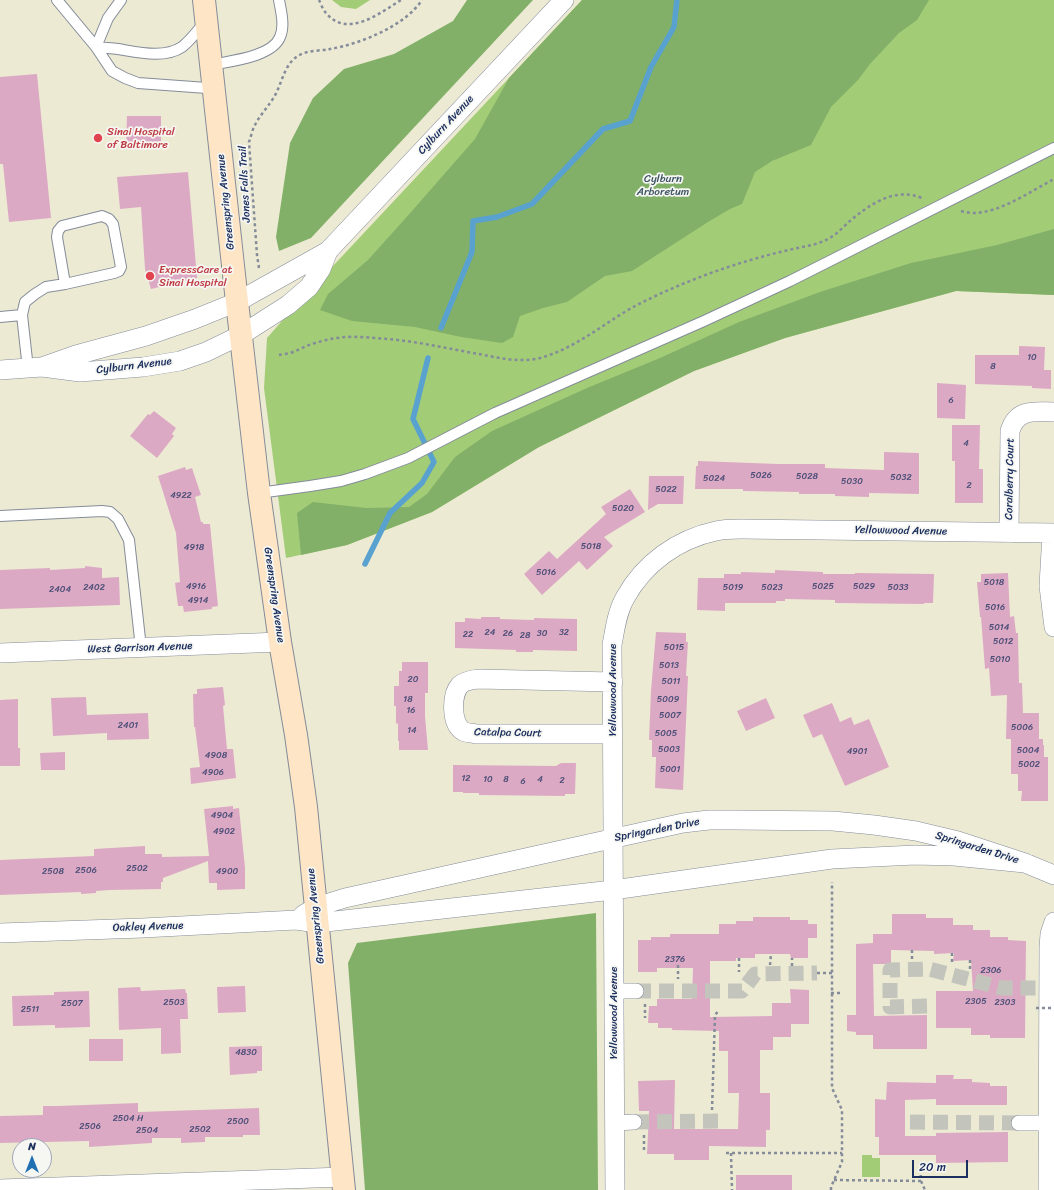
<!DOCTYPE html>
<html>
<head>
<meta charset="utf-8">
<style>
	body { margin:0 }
	#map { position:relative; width:1054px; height:1190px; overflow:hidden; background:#edead4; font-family:Sriracha,sans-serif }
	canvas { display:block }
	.north { position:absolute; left:12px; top:1138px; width:40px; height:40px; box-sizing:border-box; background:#f6f6f2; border:1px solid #9ea6b7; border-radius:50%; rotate:0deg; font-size:11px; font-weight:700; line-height:16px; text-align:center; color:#1b2f5e }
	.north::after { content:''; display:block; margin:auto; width:14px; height:18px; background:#1f6fb2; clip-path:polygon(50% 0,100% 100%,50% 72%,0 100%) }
	.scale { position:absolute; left:912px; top:1160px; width:56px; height:18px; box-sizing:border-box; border:2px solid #1b2f5e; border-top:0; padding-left:5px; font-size:12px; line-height:14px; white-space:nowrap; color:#1b2f5e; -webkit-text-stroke:3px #f6f6f2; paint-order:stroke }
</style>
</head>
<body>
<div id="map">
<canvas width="1054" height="1190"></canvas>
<div class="north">N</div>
<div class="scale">20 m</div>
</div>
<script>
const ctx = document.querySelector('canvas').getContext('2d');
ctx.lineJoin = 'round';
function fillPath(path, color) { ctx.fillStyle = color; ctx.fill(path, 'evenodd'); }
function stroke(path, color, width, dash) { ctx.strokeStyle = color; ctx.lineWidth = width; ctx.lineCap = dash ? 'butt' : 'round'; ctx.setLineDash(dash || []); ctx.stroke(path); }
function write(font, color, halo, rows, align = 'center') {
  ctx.font = font + ' Sriracha,sans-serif'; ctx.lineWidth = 3.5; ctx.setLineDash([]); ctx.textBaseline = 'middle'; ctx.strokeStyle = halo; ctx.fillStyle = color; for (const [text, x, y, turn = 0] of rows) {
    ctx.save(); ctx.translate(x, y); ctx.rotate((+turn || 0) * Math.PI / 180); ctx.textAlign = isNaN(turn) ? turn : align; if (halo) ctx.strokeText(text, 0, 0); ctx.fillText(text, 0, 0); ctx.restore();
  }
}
fillPath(new Path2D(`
	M332 0H370L356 9 341 7Z
	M582 0H1054V295L956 291 785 338 694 371 539 447 432 512 347 545 286 558 264 388 267 338 288 314Z
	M862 1155H872V1158H880V1177H862Z`), '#a3cc77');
fillPath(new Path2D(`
	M467 0H533L311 238 279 251 276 237 290 143 313 98 344 69 394 54 453 21Z
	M582 0H929L917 20 899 33 870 64 858 80 831 107 811 145 772 161 755 172 742 204 730 209 708 222 632 271 605 276 567 302 543 308 520 316 513 337 502 343 461 337 415 327 352 321 320 310 328 294 368 260 412 211 475 139 509 78Z
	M1054 229V295L956 291 785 338 694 371 539 447 432 512 347 545 301 555 297 513 313 502 366 508 409 507 427 494 455 457 492 431 587 388 660 358 739 322 820 292 911 263 997 245Z
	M596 913 598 1190H365L348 963 357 943Z`), '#82b068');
stroke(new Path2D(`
	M441 328 472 252 473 221 497 217 532 204 603 129 630 121 651 67 674 27 677 0
	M365 564 390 513 422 483 434 462 413 419 428 358`), '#59a2d0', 5.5);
fillPath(new Path2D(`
	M37 74 51 218 9 222 3 164H0V77Z
	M127 116H161V147H126Z
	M188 172 197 278 151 289 145 269 141 207 120 209 117 177Z
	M1019 346 1045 347 1044 370H1051V389L1032 388V386L975 384V355H1019Z
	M937 383 966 385 965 419 937 418Z
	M154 411 176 428 172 434 174 436 157 458 130 436 148 414 150 415Z
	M952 425H980L979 469H983V503H955V461H952Z
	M884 452 919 453V494L869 493V497L835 496V494H799V492L743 491V489H695L696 466H698V461L778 464H825V468L884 470Z
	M185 467 186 470 192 468 201 495 195 497 201 522H203V524H210L218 606 212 607V609L184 612 183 606H178L175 583 180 582 176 533 158 476Z
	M649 476H684L683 504H658L648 510Z
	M630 489 645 512 604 537 613 546 587 570 579 561 542 595 524 574 549 551 557 559 606 514 601 507Z
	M85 566 102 568V578L119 577 120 605 0 609V570L50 568V570L85 568Z
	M775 570 823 572V574H855V573L934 574 933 603H924V604L835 603V600L785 599V601H776V603H725V611L697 610 698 578H724V574H741V572L775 573Z
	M1008 573 1010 617 1014 616 1016 633H1018L1019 683H1022L1023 713H1039V739H1043V745H1044V757H1048V801H1021L1022 791H1018V774H1011V739H1006L1007 695 991 696 989 668 985 669 981 617H980L977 582H981V574Z
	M481 617H500V619L534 620V618L577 619V651L533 650V652H516V650L455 648V622H465V618L481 619Z
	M656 632 686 633V642H688L686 676H688L683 790 655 788 656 757H652V740H649L651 691Z
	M402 662H428V693H425V716L428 750H399V741H398V723L396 724V706H394V686H399V671H402Z
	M223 687 225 705 223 706 227 749H233L236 778 191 784 190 768 200 767 195 727H194L193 694H197V689Z
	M86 697 87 715 148 713 149 739 107 740V733L53 736 51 698Z
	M766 698 775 718 746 731 737 711Z
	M18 699V748H20V766H0V700Z
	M832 703 840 722 851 717 854 725 869 719 889 767 845 786 822 734 813 738 803 715Z
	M65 752V770H41L40 753Z
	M561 763H576L575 794H565V796L479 795V793H463V792H453V765L556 766Z
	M233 806V809L239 808 245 868V889L217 890V883H209L208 861 163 878V882H161V889L110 890 96 891V893L81 894V892L0 895V860L94 856V849L145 846V854H162V857L209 856 204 809Z
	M892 914H926V918H953V925H973V930H990V937H1008V940L1026 941 1025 1038H990V1035H971V1028H936V991H973L971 960 953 961 954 953 934 954V951L891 950V964H873L874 1016 927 1015V1049H873V1035H856V1032L847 1031V1015H856V944L873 943V934H892Z
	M753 917H790V920H808V924H817V938H808V958H791L790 954H755V958H736V961H710V1017L772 1016V1003H791L790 989 809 990V1024H791V1037H773V1050H760V1093H770V1130H766V1147L709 1146V1160H674V1154H647L649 1111H639L638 1081 675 1080 674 1129H738L739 1093H728V1051H719V1031L672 1030V1028H658V1023H648L649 1006H657V999H692L693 968H657V972H638V940H651V937H670V934H719V924H736V921H753Z
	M245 986 246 1012 218 1013 217 987Z
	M140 987 141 991 185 989 186 993H187L188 1019H180L181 1053 161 1054V1028L119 1030 118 988Z
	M89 991 90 1027 55 1028V1025L13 1026 12 996 54 995V992Z
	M89 1039H123V1061H89Z
	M262 1046V1071H257V1073L230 1075 229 1047Z
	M936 1075H954L953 1079H972V1082L990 1083V1086H1007V1105H936V1099L905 1100V1136H936V1133L1008 1132V1162L936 1163V1155H879V1137H875V1099L886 1100 887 1082 936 1083Z
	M138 1103V1112L259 1108 260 1135H243V1137H205V1142L181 1143V1138H152V1143L89 1147V1141L0 1143V1116L43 1115V1106H58Z
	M736 1175H792V1190H736Z`), '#dca9c4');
stroke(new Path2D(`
	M636 991H742L755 974 817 973
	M927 1006 890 1007V970L929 969 1002 988H1038
	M634 1122 726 1121
	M910 1122 1019 1123`), '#c3c5bc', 15, [15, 8]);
const service = new Path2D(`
	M57 0 96 47 112 71 125 78 138 83 207 88 214 91
	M96 47C103 48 111 48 118 49 137 52 164 59 182 47 191 40 198 30 205 22
	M96 47 108 18 121 0
	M211 65C230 61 272 57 280 37 285 26 281 11 279 0
	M0 317 22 315
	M28 369 22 315 25 302 35 294 46 287 65 284 114 273 119 271 121 267 113 224 109 219 102 216 62 226 58 231 57 237 65 284
	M259 493 310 486 341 481 365 474 408 458 495 413 704 321 790 281 1054 148
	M0 516 102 511 110 512 118 519 129 540 141 648`);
const pedestrian = new Path2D(`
	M614 991H636
	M614 1123 634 1122
	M1019 1123H1048`);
const minor = new Path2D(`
	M42 367 76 355 146 336 195 319 237 302 328 251 564 0
	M0 370 42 367 80 372 143 367 180 361 206 352 241 335 288 305 309 287 321 269 328 251
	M1009 533 1010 431C1017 408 1034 412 1054 412
	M1052 533 1049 586 1054 627
	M0 653 280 642
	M613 682 478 679C472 680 464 681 460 685 451 695 451 724 463 731 466 733 472 733 476 734H613
	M303 915 316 907 345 898 683 823 709 820H734L833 821 874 825 916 831 958 841 1025 863 1054 875
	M0 933 143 928 296 920 317 923 613 890 832 859 915 855 954 856 1025 863
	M0 1189 343 1177
	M615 1190 612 645C615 629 617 612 625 598 644 563 678 539 716 531 724 529 733 529 741 529L1054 533
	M1048 1190 1049 948 1050 934 1054 922`);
const secondary = new Path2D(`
	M204 0 237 302 259 493 280 642 296 735 306 807 344 1190`);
stroke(service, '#848c99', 12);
stroke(pedestrian, '#848c99', 16);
stroke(minor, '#848c99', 20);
stroke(secondary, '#848c99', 24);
stroke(new Path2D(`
	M319 0C321 4 323 10 326 13 347 39 380 13 401 0
	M961 211C965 212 969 213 973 213 1000 213 1031 191 1054 179
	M259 268 257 255 249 142C251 137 252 130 255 125 260 115 268 107 274 97 282 84 284 64 298 56 307 50 320 51 330 49 360 44 405 26 422 0
	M279 355C283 354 288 354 293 352 299 350 305 346 312 344 327 339 343 336 359 337 381 338 403 340 425 344 443 347 461 351 479 354 499 358 520 363 540 358 577 348 605 322 637 305 690 278 748 258 807 246 818 244 829 240 838 232 844 227 849 221 856 216 875 201 897 188 922 198
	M912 950V960
	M952 953V964
	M739 958V972
	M970 960V970
	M678 965V979
	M770 965 771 954
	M792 966V958
	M817 973H832
	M831 993H842
	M645 1004V1018
	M712 1110 715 1015 719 1010
	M644 1135V1151
	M726 1153H842
	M731 1153 732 1190
	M834 1180 921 1181 920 1161
	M921 1181 925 1190
	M831 1190V1187L842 1162V1110L832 1088V882`), '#848c99', 2.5, [3, 3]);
stroke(service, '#fff', 10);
stroke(pedestrian, '#fff', 15);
stroke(minor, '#fff', 19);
stroke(secondary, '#fde5c5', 22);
stroke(new Path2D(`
	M1036 1008H1054`), '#848c99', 2.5, [3, 3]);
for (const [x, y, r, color] of [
	[98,138,5,"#e0444e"],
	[150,276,5,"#e0444e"]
]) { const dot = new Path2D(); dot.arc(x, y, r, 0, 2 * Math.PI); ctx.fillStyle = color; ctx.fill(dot); stroke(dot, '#f6f6f2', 1.5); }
write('9px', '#4b4e78', null, [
	["10",1032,358],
	["8",993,367],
	["6",951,401],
	["4",966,444],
	["5026",761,476],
	["5028",807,477],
	["5032",901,478],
	["5024",714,479],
	["5030",852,482],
	["2",969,486],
	["5022",666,490],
	["4922",181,496],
	["5020",623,509],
	["5018",591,547],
	["4918",194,548],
	["5016",546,573],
	["5018",994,583],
	["4916",196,587],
	["5025",823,587],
	["5029",864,587],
	["2402",94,588],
	["5019",733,588],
	["5023",772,588],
	["5033",898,588],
	["2404",60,590],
	["4914",198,601],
	["5016",995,608],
	["5014",999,628],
	["24",490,633],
	["32",564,633],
	["26",508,634],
	["30",542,634],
	["22",468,635],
	["28",525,636],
	["5012",1003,642],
	["5015",674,648],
	["5010",1000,660],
	["5013",669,666],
	["20",413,680],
	["5011",671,682],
	["18",408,700],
	["5009",668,700],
	["16",411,711],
	["5007",670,716],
	["2401",128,726],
	["5006",1022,728],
	["14",412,731],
	["5005",666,734],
	["5003",669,750],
	["5004",1028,751],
	["4901",857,752],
	["4908",216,756],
	["5002",1029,765],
	["5001",670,770],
	["4906",213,773],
	["12",466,779],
	["10",488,780],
	["8",506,780],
	["4",540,780],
	["2",562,781],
	["6",523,782],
	["4904",222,816],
	["4902",224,832],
	["2502",137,869],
	["2506",86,871],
	["2508",53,872],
	["4900",227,872],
	["2376",675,960],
	["2306",991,971],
	["2305",976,1002],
	["2503",174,1003],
	["2303",1005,1003],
	["2507",72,1004],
	["2511",30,1010],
	["4830",246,1053],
	["2504 H",128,1119],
	["2500",238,1122],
	["2506",90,1127],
	["2502",200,1130],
	["2504",147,1131]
]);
write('11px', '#1b2f5e', '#f6f6f2', [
	["Cylburn Avenue",446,125,-47],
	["Jones Falls Trail",245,184,-93],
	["Greenspring Avenue",226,202,-96],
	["Cylburn Avenue",134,366,-7],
	["Coralberry Court",1010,479,-89],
	["Yellowwood Avenue",901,531,1],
	["Greenspring Avenue",274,595,82],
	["West Garrison Avenue",140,648,-2],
	["Yellowwood Avenue",613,690,-90],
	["Catalpa Court",508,733,1],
	["Springarden Drive",657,830,-11],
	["Springarden Drive",977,848,17],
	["Greenspring Avenue",316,916,-96],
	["Oakley Avenue",148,927,-2],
	["Yellowwood Avenue",614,1013,-90]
]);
write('11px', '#be3a42', '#f6f6f2', [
	["Sinai Hospital",107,132],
	["of Baltimore",107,145],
	["ExpressCare at",159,270],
	["Sinai Hospital",159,283]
], 'left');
write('11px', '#3d5664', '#f6f6f2', [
	["Cylburn",663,179],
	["Arboretum",663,192]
]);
</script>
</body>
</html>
